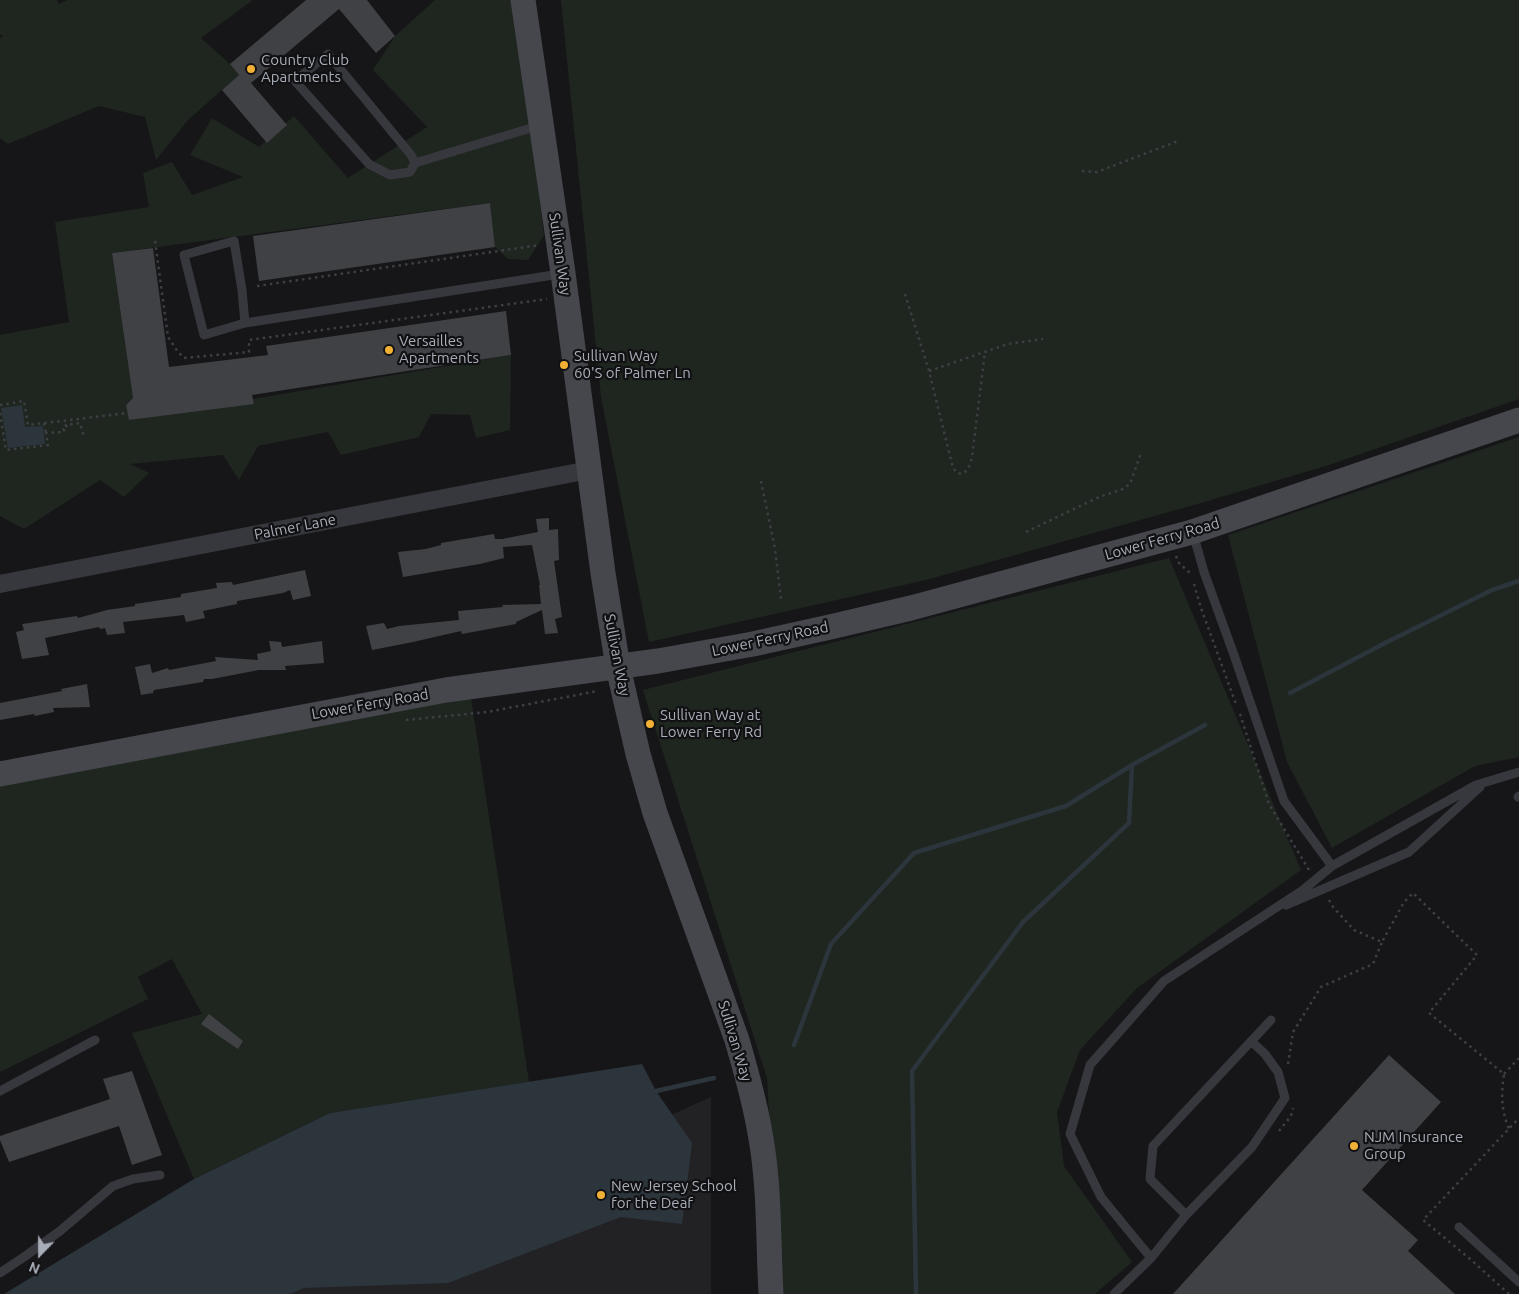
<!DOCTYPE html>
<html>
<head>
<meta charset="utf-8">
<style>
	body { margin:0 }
	#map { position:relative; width:1519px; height:1294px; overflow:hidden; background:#161618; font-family:Ubuntu,sans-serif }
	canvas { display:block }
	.north { position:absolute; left:15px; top:1229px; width:50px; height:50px; -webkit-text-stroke:4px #111113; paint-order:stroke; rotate:202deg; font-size:14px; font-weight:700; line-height:20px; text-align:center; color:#a8adb8 }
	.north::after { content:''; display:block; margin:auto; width:18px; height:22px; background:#a8adb8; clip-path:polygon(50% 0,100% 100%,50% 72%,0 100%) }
</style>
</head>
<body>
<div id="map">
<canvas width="1519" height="1294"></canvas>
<div class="north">N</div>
</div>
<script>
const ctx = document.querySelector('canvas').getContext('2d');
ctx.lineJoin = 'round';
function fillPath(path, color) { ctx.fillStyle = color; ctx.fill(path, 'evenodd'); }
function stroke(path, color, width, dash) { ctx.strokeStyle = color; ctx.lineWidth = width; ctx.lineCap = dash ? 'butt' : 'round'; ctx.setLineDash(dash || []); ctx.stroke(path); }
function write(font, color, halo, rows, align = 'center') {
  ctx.font = font + ' Ubuntu,sans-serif'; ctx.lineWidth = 4.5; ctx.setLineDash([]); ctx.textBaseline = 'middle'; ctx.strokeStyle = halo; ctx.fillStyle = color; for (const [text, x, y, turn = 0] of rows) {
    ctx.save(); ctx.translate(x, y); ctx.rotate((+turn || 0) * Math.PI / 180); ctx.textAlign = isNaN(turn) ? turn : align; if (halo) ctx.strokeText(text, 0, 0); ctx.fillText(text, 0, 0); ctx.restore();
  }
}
fillPath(new Path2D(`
	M711 1097V1294H271Z`), '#222225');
fillPath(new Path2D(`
	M0 0H57L59 4 67 0H253L201 38 230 64 239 75 188 120 156 160 145 117 99 106 8 144 0 138V39L3 35H0Z
	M435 0H515L544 235 528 260 508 259 495 247 490 203 112 253 133 398 126 405 130 420 511 355 510 430 476 438 470 415 431 414 419 437 341 455 328 432 258 446 239 480 223 455 130 464 149 473 124 497 100 480 24 529 0 516V335L69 322 55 222 149 207 143 173 172 162 192 195 243 177 190 155 212 118 259 147 294 116 348 178 427 127 373 70 395 36Z
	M561 0H1519V399L1329 465 1194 505 926 580 649 642 601 397Z
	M1519 437V757L1475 766 1332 848 1287 762 1228 535Z
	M1169 558 1301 870 1137 988 1080 1050 1057 1112 1064 1166 1132 1262 1095 1294H780L767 1078 643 690Z
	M471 698 529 1082 330 1113 194 1179 132 1033 202 1014 172 959 138 977 148 999 0 1072V776Z`), '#1e261f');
fillPath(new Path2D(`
	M22 405 25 427 43 426 45 444 8 448 1 408Z
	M642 1064 656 1091 692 1143 682 1224 621 1217 448 1283 304 1288 290 1294H4L194 1179 330 1113Z`), '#2c353c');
stroke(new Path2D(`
	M1290 693 1387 642 1492 590 1519 581
	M794 1045 831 944 914 853 1066 806 1132 765 1205 725
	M656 1091 714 1078
	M916 1294 912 1071 1023 922 1129 823 1132 765`), '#2c353c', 4.5);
fillPath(new Path2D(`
	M306 0H367L395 36 376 53 339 9 251 83 287 125 267 143 222 90 239 75 230 64Z
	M490 203 495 247 259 281 253 236Z
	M153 248 169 367 268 355 266 346 506 311 511 355 252 395 254 404 129 420 126 405 133 398 112 253Z
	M549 518V530L558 529 559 560 554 561 562 617 555 619 558 633 545 634 542 610 516 622V624L462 634 461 631 413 642 372 650 366 626 384 623 387 629 399 626 459 620 458 611 503 607 502 605 541 604 539 585H540L532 545 503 547 504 558 480 564 403 577 398 552 426 549 441 545V543L494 534 495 539H502L538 532 536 519Z
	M305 570 311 596 293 600 290 590 283 593 237 601V604L203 611 205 618 186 622 184 615 123 622 125 633 107 635 105 628 100 629 99 627 45 638 49 655 22 659 16 632 24 630 22 624 77 616 78 618 107 610 135 606V604L181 597V594L217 588 216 583 232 582 233 585Z
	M269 641 281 642 282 647 322 641 324 663 285 666 286 670H259L212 679H204L203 682 154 690 153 693 141 695 135 667 150 664 152 673 168 668 169 670 216 661 215 657 258 660 257 654 271 651Z
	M87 684 90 707 53 708 54 712 35 716 34 714 0 720V703L62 691 61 689Z
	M209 1014 243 1041 238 1049 201 1024Z
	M1389 1055 1441 1102 1362 1190 1418 1240 1408 1251 1455 1294H1173Z
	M132 1071 162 1155 132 1165 119 1126 9 1162 0 1140V1136L110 1099 103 1079Z`), '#404145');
stroke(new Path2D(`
	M1082 171 1097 172 1178 141
	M155 241 168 337 178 352 184 358 249 352V340L547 299
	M257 286 540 245
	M905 294 929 371 953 468 957 473 962 474C969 470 970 465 972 457L985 352
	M929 371 1008 344 1043 339
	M0 405 24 401 28 425 128 413
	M0 413 6 450 48 445 46 433 64 432V429L67 428 66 425 80 423 84 437
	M44 423 46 433
	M761 481 775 549 781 599
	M1026 532 1099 497 1123 489 1130 484 1141 453
	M1176 556 1178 562 1191 574
	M1194 584 1201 608 1236 704
	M1240 714 1269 804 1309 870
	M406 720 487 712 598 691
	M1329 900 1333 907 1354 930 1382 942 1404 902 1413 893 1477 955 1429 1013 1504 1074C1501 1096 1501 1109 1509 1129
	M1288 1064 1293 1032 1321 987 1373 964 1382 942
	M1504 1074 1519 1058
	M1279 1131 1291 1116 1293 1108
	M1509 1294 1469 1258 1423 1220 1519 1118`), '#3d3f44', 2.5, [2.5, 4]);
stroke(new Path2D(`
	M415 163 410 172 390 175 369 164 295 81 328 54 411 155 415 163 541 125
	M245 323 242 290 234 241 184 255 204 335 245 323 560 274
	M1193 533 1204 572 1234 655 1284 801 1332 866 1476 785 1519 772
	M1518 797 1519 796
	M1286 905 1409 852 1480 787
	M0 1091 95 1040
	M1186 1215 1150 1179 1153 1146 1271 1020
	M1459 1227 1519 1282
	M1151 1258 1101 1197 1070 1134 1090 1065 1164 981 1303 890 1332 866
	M0 1273 24 1257 60 1231 113 1186 133 1179 160 1175
	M1114 1294 1151 1258 1186 1215 1252 1147 1285 1098 1278 1072 1265 1054 1251 1041`), '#37383d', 9);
stroke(new Path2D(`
	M0 584 589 470`), '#37383d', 18);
stroke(new Path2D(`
	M523 0 563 273 603 573 618 667 638 754 655 813 737 1040C746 1071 755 1102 760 1133 770 1186 768 1241 771 1294
	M0 774 446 690 658 661 753 644 830 627 911 608 1192 532 1519 420`), '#45474d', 25);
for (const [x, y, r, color] of [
	[251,69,5,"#f2b134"],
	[389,350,5,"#f2b134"],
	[564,365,5,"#f2b134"],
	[650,724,5,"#f2b134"],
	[1354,1146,5,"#f2b134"],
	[601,1195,5,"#f2b134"]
]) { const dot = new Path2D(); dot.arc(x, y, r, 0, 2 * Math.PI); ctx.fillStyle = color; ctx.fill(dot); stroke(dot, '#111113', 2); }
write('15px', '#a8adb8', '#111113', [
	["Country Club",261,60],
	["Apartments",261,77],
	["Versailles",399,341],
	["Apartments",399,358],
	["Sullivan Way",574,356],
	["60'S of Palmer Ln",574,373],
	["Sullivan Way at",660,715],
	["Lower Ferry Rd",660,732],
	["NJM Insurance",1364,1137],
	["Group",1364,1154],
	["New Jersey School",611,1186],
	["for the Deaf",611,1203]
], 'left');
write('15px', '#a8adb8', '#111113', [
	["Sullivan Way",560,254,82],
	["Palmer Lane",295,527,-11],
	["Lower Ferry Road",1162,539,-16],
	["Lower Ferry Road",770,639,-12],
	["Sullivan Way",617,655,79],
	["Lower Ferry Road",370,704,-10],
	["Sullivan Way",735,1041,73]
]);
</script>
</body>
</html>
